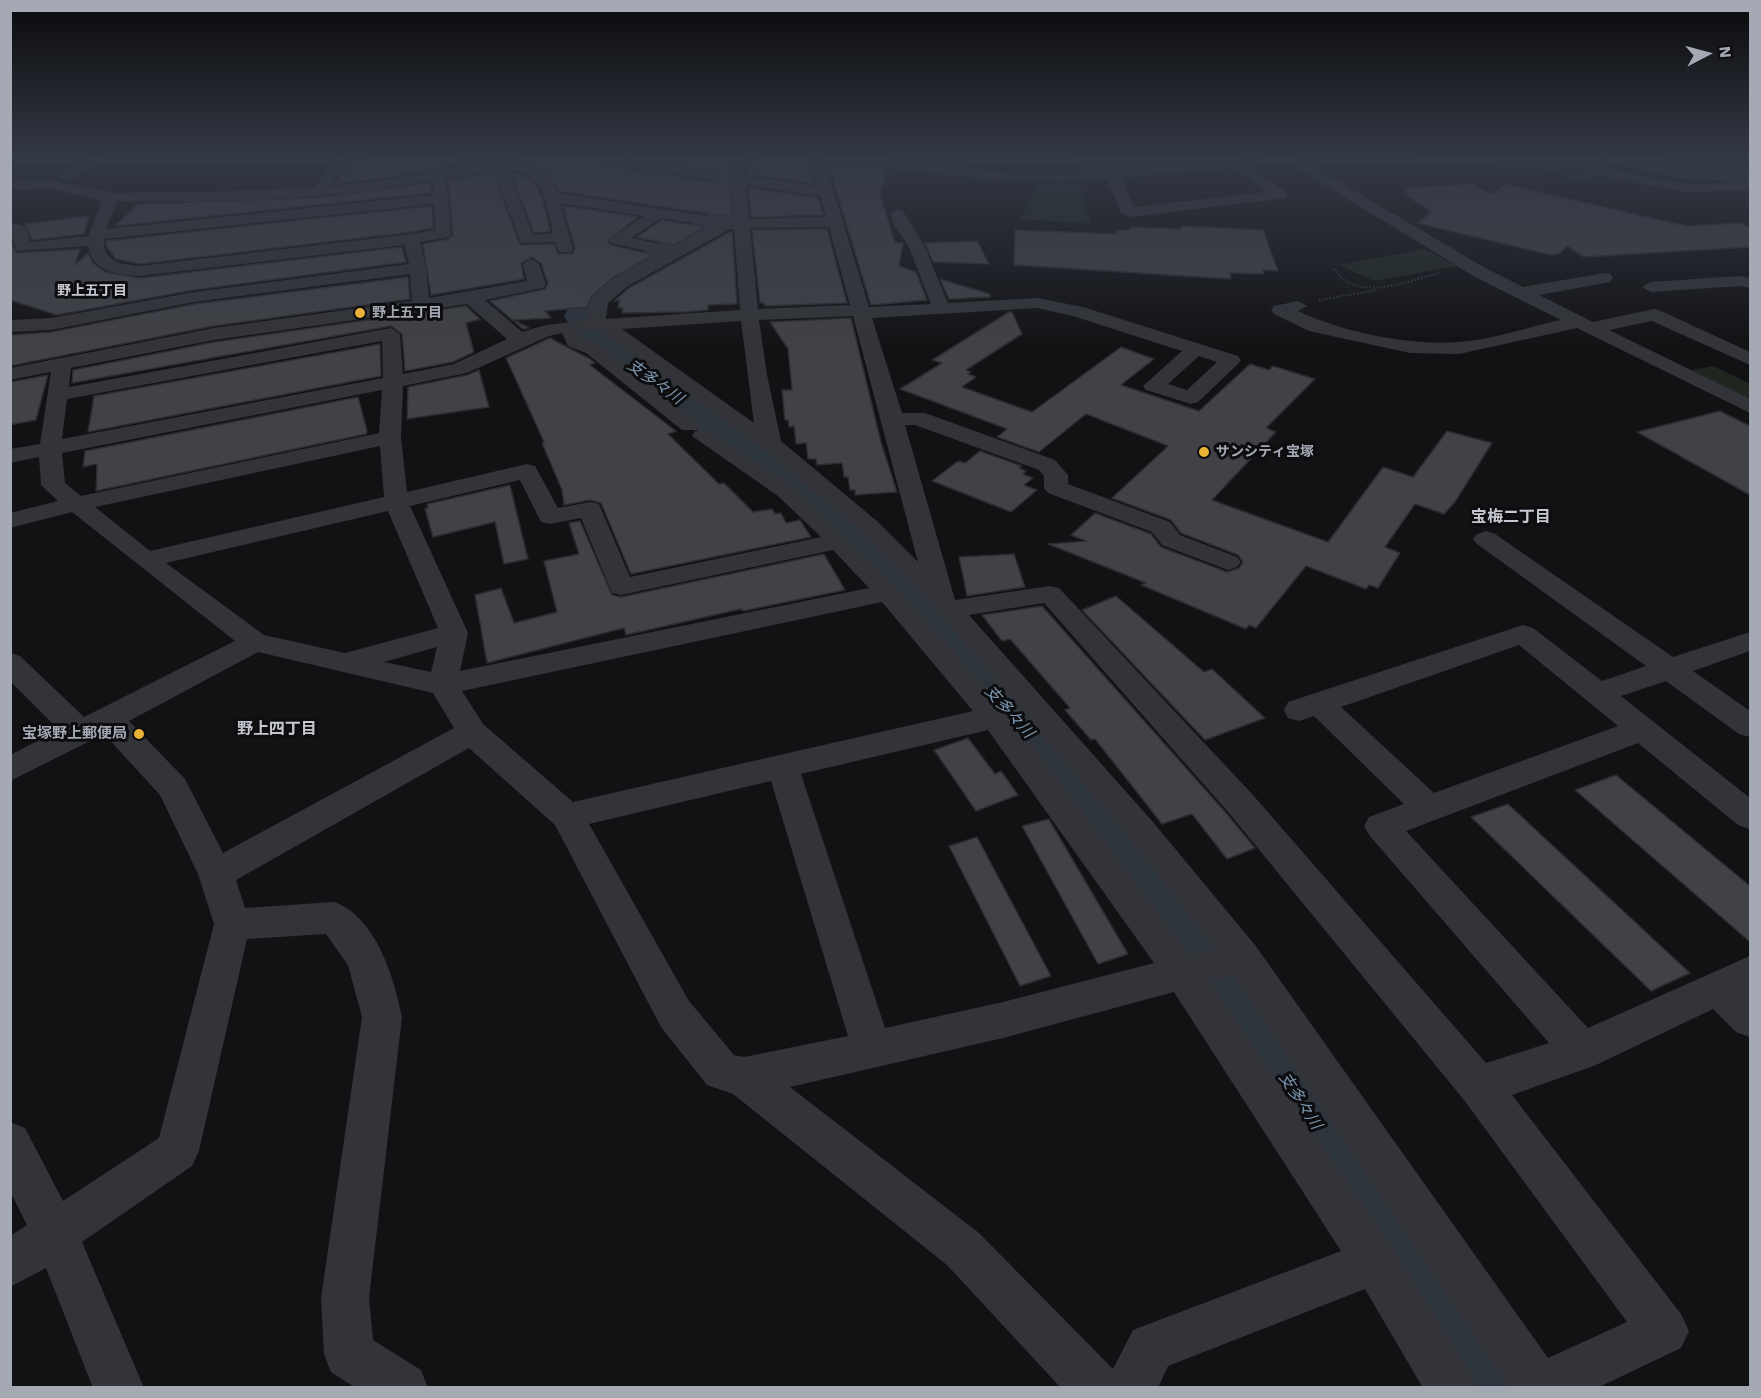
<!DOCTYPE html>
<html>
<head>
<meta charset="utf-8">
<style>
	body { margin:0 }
	#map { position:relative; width:1761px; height:1398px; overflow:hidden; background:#121214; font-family:"Work Sans",sans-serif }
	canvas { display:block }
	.frame { position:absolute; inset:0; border:12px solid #a4a9b4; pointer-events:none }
	.north { position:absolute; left:1677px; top:24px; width:60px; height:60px; -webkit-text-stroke:4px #0d0d0f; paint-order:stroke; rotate:84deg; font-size:16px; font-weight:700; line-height:24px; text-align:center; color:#a4a9b4 }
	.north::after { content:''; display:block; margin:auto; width:21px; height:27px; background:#a4a9b4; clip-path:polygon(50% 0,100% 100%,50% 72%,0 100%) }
</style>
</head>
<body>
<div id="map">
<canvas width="1761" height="1398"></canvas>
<div class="frame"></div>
<div class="north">N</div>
</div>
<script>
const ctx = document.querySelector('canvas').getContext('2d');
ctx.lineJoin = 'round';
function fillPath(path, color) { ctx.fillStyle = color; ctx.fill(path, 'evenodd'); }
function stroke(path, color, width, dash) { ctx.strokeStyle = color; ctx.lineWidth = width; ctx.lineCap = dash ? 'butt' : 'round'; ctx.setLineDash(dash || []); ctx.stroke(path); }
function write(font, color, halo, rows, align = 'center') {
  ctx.font = font + ' "Work Sans","Noto Sans JP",sans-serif'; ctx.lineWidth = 6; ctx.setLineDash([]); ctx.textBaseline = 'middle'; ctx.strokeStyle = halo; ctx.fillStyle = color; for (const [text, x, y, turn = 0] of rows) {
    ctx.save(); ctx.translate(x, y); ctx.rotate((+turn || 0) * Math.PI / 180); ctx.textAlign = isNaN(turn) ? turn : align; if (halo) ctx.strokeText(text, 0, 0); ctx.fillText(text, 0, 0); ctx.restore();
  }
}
fillPath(new Path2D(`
	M1067 157H1270L1089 175Z`), '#1e1e21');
fillPath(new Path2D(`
	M1412 157H1600L1603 167 1594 182 1564 178 1549 170 1417 160Z
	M1080 182 1090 224 1020 219 1040 183Z
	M1424 249 1457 266 1374 281 1339 265Z
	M1713 366 1750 384V402L1687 371Z`), '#1f2620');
fillPath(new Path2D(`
	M718 157H742L739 168 740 215 722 232 605 299 598 316 607 331 793 461 878 539 961 623 1054 726 1263 981 1515 1356 1529 1388H1431L1213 1027 1014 754 925 647 846 559 763 479 582 345 564 316 580 287 712 212 713 168Z
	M1604 157H1649L1672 161 1750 167V183L1672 177 1607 162Z`), '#2c343c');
const building = new Path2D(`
	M521 157 561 159V157H595L597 164 716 183 725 178 716 171 625 157H680L728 161 732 217 559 191 544 168 518 160Z
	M761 157H815L811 161H817L811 171 815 183 747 174 746 163H754Z
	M459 158 455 165 390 177 336 183 354 161Z
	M835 163 887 170 880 194 895 243H903L899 266 916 272 927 300 871 305 830 170Z
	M493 173 520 245 554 244 558 254 573 253 575 248 563 206 638 217 607 241 611 245 654 255 612 278 592 296 587 307 545 311 551 318 514 320 529 328 523 329 490 301 545 289 548 283 541 263 532 257 521 263 524 279 431 295 423 244 449 239 453 235 448 180Z
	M511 173 528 178 535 184 543 200 550 231 534 233Z
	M431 183V193L115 226 138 204 315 198Z
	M1474 184 1491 195 1505 184 1686 226 1740 223 1750 228V247L1584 257 1567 246 1559 254 1551 255 1417 223 1432 212 1404 194H1410L1402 188Z
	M748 188 818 198 823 215 751 217Z
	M432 206 433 228 411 232 140 264 116 259 107 247 106 241Z
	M89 216 84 234 32 240 25 224Z
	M662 220 704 227 674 245 637 237Z
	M1181 226 1263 230 1278 271 1263 270 1264 274 1230 273 1231 279 1014 265 1015 230 1117 234 1116 230H1130V227L1181 229Z
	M827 229 847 303 765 306 764 303H760L752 230Z
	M732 231 737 304 708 305V310L683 312 622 313 623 308H618L620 300 614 301 629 288Z
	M10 240 17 253 80 249 75 265 88 253 93 263 106 272 140 278 402 247 406 262 194 290 57 315 10 300Z
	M977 241 989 264 933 262 925 243Z
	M408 277 410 299 214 326 10 366V335L51 332 194 304Z
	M940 279 990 294V297L949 299Z
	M466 306 480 319 466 323 474 352 453 362 405 371 402 334 391 326 72 383 73 370 214 342Z
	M1009 312H1012L1022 334 966 370 971 372 968 374 976 377 962 387 1032 412 1121 347 1154 359 1121 385 1199 411 1250 364 1269 370 1273 366 1315 379 1266 428 1276 432 1212 500 1328 542 1383 467 1413 477 1447 431 1492 443 1455 502 1444 514 1415 504 1385 547 1400 553 1378 588 1369 585 1366 589 1306 566 1256 628 1249 625 1246 629 1141 585 1146 583 1048 544 1086 541 1071 535 1095 513 1151 534 1161 547 1227 572 1239 568 1243 562 1238 555 1181 533 1171 520 1112 498 1168 446 1086 414 1039 452 997 437 1007 429 900 389 942 363 932 360Z
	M851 318 881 442 897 492 855 495V490H850L848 477H844L842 463 817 465 816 459H808L806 443 796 444 794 426 789 427 788 420H785L782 390H792L788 349 770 322Z
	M550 338 590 359 595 363 590 365 676 431 668 434 719 484 724 483 753 512 772 509 775 514 781 513 786 523 800 520 811 537 631 574 601 503 590 500 564 505 562 490 542 443 544 442 506 358Z
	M380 344 381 376 88 432 94 396Z
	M479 370 489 407 407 419 408 387 467 375Z
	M48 375 36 420 10 425V382Z
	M358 397 367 430 366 434 96 491 97 464 83 467 85 451Z
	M1720 411 1750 426V495L1637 432Z
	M980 451 1022 466 1019 468 1026 471 1023 474 1033 478 1024 485 1037 490 1011 512 932 481 958 461 965 463Z
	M510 485 528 559 504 564 495 522 433 537 425 509 428 508 427 504Z
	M580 521 612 595 621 597 824 554 845 590 743 611 741 609 626 635 624 628 487 663 475 595 501 588 514 623 557 612 544 561 579 554 569 523Z
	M1014 554 1025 587 967 596 959 557Z
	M1116 596 1204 672 1212 669 1265 718 1205 740 1082 610Z
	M1042 606 1227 814 1255 848 1227 859 1192 814 1162 824 1095 739 1091 740 1065 710 1070 708 1010 639 1002 641 982 615Z
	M968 738 995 774 1001 771 1018 795 976 811 934 750Z
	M1616 775 1750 886V942L1575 790Z
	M1508 804 1690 973 1651 991 1471 817Z
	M1049 819 1050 821 1128 954 1098 964 1022 826Z
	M977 837 1051 976 1020 986 949 846Z`);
fillPath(building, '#414247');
stroke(building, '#2c2c30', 1.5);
stroke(new Path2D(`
	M572 265 583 288
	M1334 269C1339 273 1342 279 1347 282 1374 296 1412 280 1439 273
	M1319 300 1377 290`), '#393b40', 2, [1.5, 2]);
fillPath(new Path2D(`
	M93 157H109L71 180 66 181 59 177Z
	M338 157H352L330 186C353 184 376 182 399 178 432 173 510 151 539 167 548 172 553 185 557 193L727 219H734L730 162 734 157H748L744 162 745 176 818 186 813 170 823 157H865L1013 174 1062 175 1297 157 1487 269 1523 287 1604 273 1610 274 1613 278 1610 282 1539 295 1593 322 1654 309 1661 311 1750 352V365L1652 321 1609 330 1750 399V413L1577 328 1459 354 1410 353 1309 331 1274 314 1271 310 1274 306 1298 301 1307 306 1298 311C1342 332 1409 346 1458 342 1492 340 1528 327 1561 320L1475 277 1289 163 1248 167 1286 192 1288 195 1286 198 1129 217 1121 212 1107 179C1015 187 925 172 834 161L827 170 869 307 931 304 908 245 895 227 890 214 898 209 903 211 924 245 948 303 1037 298 1083 307 1238 356 1241 360 1238 364 1198 402 1191 404 1146 390 1143 386 1182 351 1073 316 1037 308 872 318 902 413H925L1055 460 1068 475V484L1170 522 1180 535 1237 557 1241 562 1237 567 1228 570 1162 545 1152 532 1048 493 1044 488V476L1039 470 915 425H905L955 600 1050 586 1059 588 1253 795 1486 1063 1549 1043 1369 835 1364 826 1369 817 1404 804 1314 716 1299 721 1288 718 1284 710 1288 702 1523 625 1533 628 1602 681 1646 666 1477 544 1473 539 1477 534 1486 531 1495 534 1673 657 1750 632V651L1693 671 1750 711V737L1739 734 1666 681 1621 696 1750 798V829L1738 825 1638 743 1406 831 1588 1028 1750 956V1037L1736 1032 1713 1009 1596 1065 1512 1095 1681 1314 1689 1331 1681 1348 1597 1388H1508L1233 976 1211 982 1392 1245 1470 1370 1477 1388H1423L1365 1289 1168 1366 1158 1388H1061L947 1265 733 1094 707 1085 661 1027 555 825 469 748 236 880 245 908 334 902C376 917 394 977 402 1017L369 1298 373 1340 421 1370 428 1388H356L331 1372 324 1354 321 1298 362 1017 348 965 326 934 247 939 199 1151 192 1166 82 1242 144 1388H93L46 1268 10 1287V1236L27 1225 10 1191V1122L25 1128 63 1201 159 1138 214 924 198 874 160 795 104 734 10 781V755L59 730 10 681V653L20 656 84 717 235 641 72 512 10 528V513L58 501 41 485 39 457 10 463V449L40 444 51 372 10 380V368L214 328 412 301 410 274 194 302 51 330 10 332V320L51 318 194 292 409 264 404 245 140 276C117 274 93 273 88 246L17 251 10 232V222L26 227 30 242 88 236 102 201 51 188 10 190V182L51 180 113 193 214 192 314 187ZM1232 168 1267 192 1134 207 1121 178ZM508 170C545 171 546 202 553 233L533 235ZM494 171 521 243 555 242 559 252H571L573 249 560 203 644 216 609 240 611 243 661 254C638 266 582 288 588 320L546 325 522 332 485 300 543 288 546 284 539 264 531 259 523 264 527 281 429 298 426 268 420 242 449 237 451 234 446 178ZM433 180V195L106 229 117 201C222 202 329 200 433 180ZM746 185 820 196 826 217 749 219ZM434 204 435 230 411 234 140 266C121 264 103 263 104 239ZM661 218 711 226 674 247 631 238ZM829 227 850 305 758 309 750 228ZM730 229H734L740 310 606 319 608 303 628 286ZM467 304 507 339 454 364 403 374 400 334 391 328 69 387 71 368 214 340ZM853 316 918 562 878 522 781 441 767 375 759 320ZM741 321 754 423 622 329ZM599 331 762 449 860 532 931 605 1129 840 1213 948 1191 954 1006 709 897 586 794 486 711 431H695L692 436 778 496 821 537 630 577 599 504 590 502 558 508 535 466 527 464 407 492 401 437 403 386 467 373 549 336 562 333 568 346 586 353 682 430H698L701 425 698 420 600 345 583 339 581 331ZM382 341 383 378 62 439 67 399ZM1199 356 1217 362 1187 390 1168 384ZM382 390 379 433 81 496 65 483 62 453ZM380 446 384 497 150 551 95 507ZM520 480 541 522 550 524 581 518 612 593 621 595 833 550 869 588 460 671 468 633 410 506ZM388 511 438 628 345 653 264 635 166 563ZM882 602 973 711 573 802 483 724 462 691ZM1044 603 1229 813 1464 1100 1627 1322 1548 1358 1255 945 1153 822 969 615ZM1519 645 1618 726 1434 793 1341 707ZM437 647 431 672 384 662ZM258 652 433 693 454 728 223 853 185 779 129 721ZM988 730 1154 963 1003 1002 885 1028 801 774ZM771 781 848 1036 744 1057 734 1055 689 1001 589 824ZM1174 992 1341 1251 1133 1330 1113 1369 979 1233 790 1087 1003 1038Z
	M597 157H613L716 173 723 177 716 181 602 163 597 162Z
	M1592 166 1686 184 1750 182V190L1686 192 1587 173V167Z
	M1740 276 1750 278V288L1740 286 1651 292 1642 287 1651 282Z`), '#333439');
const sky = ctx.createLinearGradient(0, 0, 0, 352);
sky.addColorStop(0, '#0a0a0b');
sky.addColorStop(0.45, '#333945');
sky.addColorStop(1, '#33394500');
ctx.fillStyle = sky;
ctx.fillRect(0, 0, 1761, 352);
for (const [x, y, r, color] of [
	[360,313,6,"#e9b135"],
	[1204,452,6,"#e9b135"],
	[139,734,6,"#e9b135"]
]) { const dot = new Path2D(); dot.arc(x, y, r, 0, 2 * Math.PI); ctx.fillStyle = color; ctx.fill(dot); stroke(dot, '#0d0d0f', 2); }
write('bold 14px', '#c5c8d0', '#0d0d0f', [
	["野上五丁目",92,291]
]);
write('bold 14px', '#a4a9b4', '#0d0d0f', [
	["野上五丁目",372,313],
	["サンシティ宝塚",1216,452]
], 'left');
write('bold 15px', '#a4a9b4', '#0d0d0f', [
	["宝塚野上郵便局",127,734]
], 'right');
write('italic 16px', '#7c95ae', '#0d0d0f', [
	["支多々川",655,382,36],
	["支多々川",1009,712,48],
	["支多々川",1300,1101,57]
]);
write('bold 16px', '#c5c8d0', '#0d0d0f', [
	["宝梅二丁目",1511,517],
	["野上四丁目",277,729]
]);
</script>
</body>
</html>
